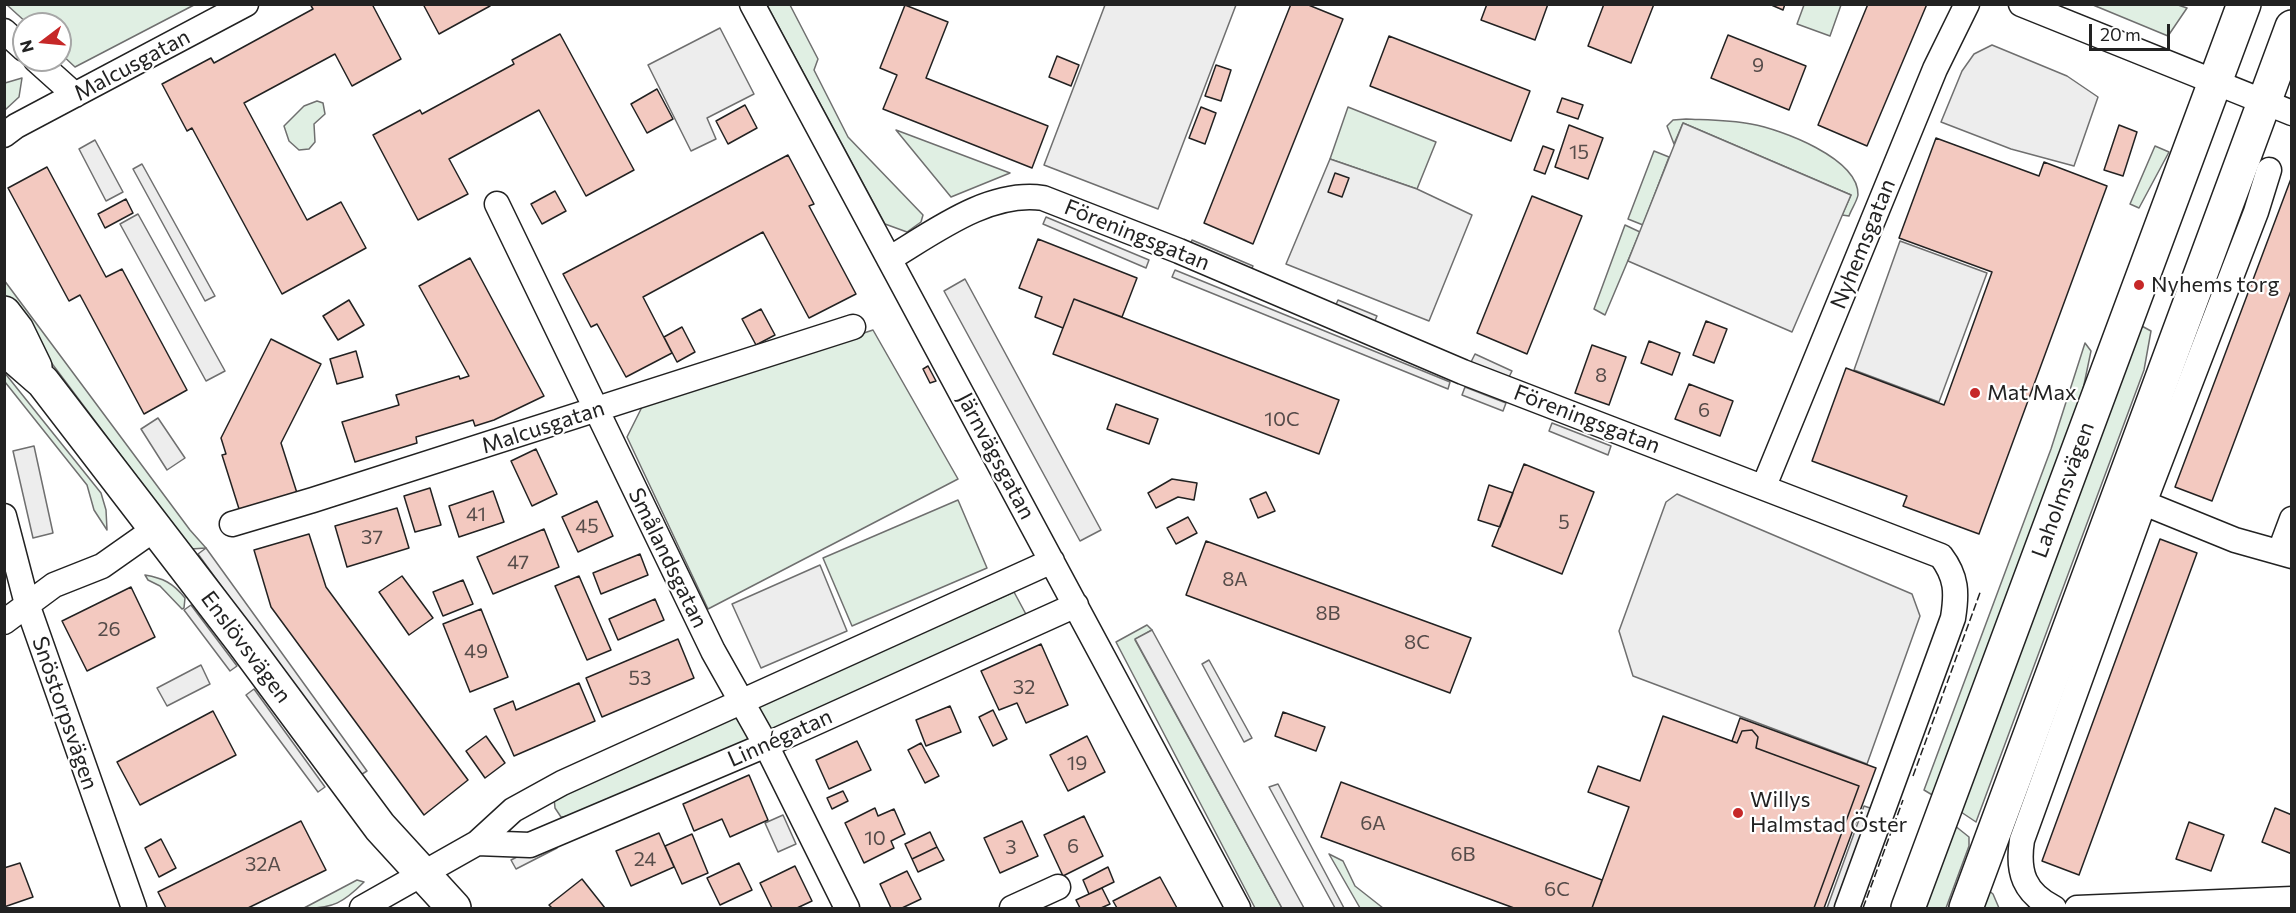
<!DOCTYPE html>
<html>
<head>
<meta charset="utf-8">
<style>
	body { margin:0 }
	#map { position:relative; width:2296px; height:913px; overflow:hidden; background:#fff; font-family:Commissioner,sans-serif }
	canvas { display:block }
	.frame { position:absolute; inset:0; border:6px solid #222; pointer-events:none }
	.north { position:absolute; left:12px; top:12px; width:60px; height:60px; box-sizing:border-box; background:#fff; border:2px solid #a7a7a7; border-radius:50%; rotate:254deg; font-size:16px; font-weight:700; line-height:24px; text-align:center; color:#222 }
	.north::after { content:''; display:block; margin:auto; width:21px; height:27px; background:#c62828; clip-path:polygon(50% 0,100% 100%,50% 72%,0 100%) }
	.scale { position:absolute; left:2089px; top:24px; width:81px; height:27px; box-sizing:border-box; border:3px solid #222; border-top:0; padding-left:8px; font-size:18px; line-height:21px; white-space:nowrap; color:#222; -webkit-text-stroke:4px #fff; paint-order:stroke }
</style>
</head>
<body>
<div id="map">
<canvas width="2296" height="913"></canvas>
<div class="frame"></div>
<div class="north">N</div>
<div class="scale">20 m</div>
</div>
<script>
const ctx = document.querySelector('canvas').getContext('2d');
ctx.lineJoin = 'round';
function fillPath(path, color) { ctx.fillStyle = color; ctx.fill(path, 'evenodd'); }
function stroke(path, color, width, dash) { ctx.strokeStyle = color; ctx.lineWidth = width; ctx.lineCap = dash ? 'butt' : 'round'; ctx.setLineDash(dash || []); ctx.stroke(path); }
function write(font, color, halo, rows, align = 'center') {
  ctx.font = font + ' Commissioner,sans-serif'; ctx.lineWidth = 4.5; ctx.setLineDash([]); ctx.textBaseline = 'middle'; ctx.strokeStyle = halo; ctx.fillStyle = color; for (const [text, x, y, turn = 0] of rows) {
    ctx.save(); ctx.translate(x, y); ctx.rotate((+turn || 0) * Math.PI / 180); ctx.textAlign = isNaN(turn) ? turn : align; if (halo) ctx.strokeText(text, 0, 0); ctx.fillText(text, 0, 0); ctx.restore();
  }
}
const green = new Path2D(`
	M7 5H194L75 67 60 53V24H28Z
	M767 5H790L818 59 814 70 848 137 923 215 921 222 907 232 885 224Z
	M1804 5H1841L1830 36 1797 24Z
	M2178 5 2187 8 2168 36 2093 5Z
	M22 78 19 97 5 110V83Z
	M317 101 323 103 325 114 314 124 315 142 309 149 299 150 289 141 284 126 304 106Z
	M1348 107 1436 142 1417 189 1330 159Z
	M1686 119C1707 120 1730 120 1751 124 1780 129 1859 158 1858 195 1857 201 1851 210 1849 216L1842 215 1851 195 1683 123 1674 144 1667 126 1673 120Z
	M896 130 1010 173 951 197Z
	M2155 146 2169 152 2139 208 2130 204Z
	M1654 151 1669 157 1643 225 1628 219Z
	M1625 225 1640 232 1605 315 1594 309Z
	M4 280 190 530 206 548 191 549 5 301Z
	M2138 324 2151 331 2144 370 1976 822 1958 810Z
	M873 330 958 479 708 609 627 437 643 405Z
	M2085 343 2091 351 2082 394 1934 796 1924 790 2051 449Z
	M4 372 101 493 106 510 107 530 94 510 87 485 5 382Z
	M958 500 987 568 852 626 823 558Z
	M145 575C163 578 173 583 185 598L184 608 182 609 160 586 148 580Z
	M1014 592 1028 618 769 732 756 706Z
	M1147 625 1152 630 1135 640 1282 908H1255L1116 642Z
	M740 714 749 731 748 741 571 816 561 817 555 808 554 798Z
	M1954 825 1969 837V846L1946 908H1923Z
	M1329 854 1343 861 1355 886 1383 908H1360Z
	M357 880 364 882C344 902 333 909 304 908Z
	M1987 889 1993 894 1999 908H1979Z`);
fillPath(green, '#e0efe3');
stroke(green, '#6f6f6f', 1.5);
const parking = new Path2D(`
	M1105 5H1236L1158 209 1044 165Z
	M720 28 754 94 707 118 716 139 691 151 648 65Z
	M1992 45 2067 76 2098 97 2074 166 2011 149 1941 122 1962 71 1974 54Z
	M1683 123 1851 195 1792 332 1628 261Z
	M95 140 123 192 106 201 79 149Z
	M1330 159 1417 189 1472 215 1429 321 1286 264Z
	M142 164 215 296 205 301 133 169Z
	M138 214 225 371 206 381 120 224Z
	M1046 217 1149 260 1146 268 1043 224Z
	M1192 240 1253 266 1250 273 1189 248Z
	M1900 241 1987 273 1939 402 1854 370Z
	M1175 270 1450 382 1448 389 1172 277Z
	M965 279 1101 530 1080 541 944 291Z
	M1338 300 1377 316 1374 323 1335 307Z
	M1475 354 1512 371 1508 379 1471 362Z
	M1465 387 1506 403 1503 411 1462 395Z
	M158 418 185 458 167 470 141 429Z
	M1552 423 1611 446 1608 455 1549 431Z
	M34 446 53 533 33 538 13 451Z
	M1677 494 1912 594 1920 616 1867 764 1633 676 1619 631 1666 502Z
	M206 548 367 771 359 776 198 554Z
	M820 565 847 631 761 668 732 604Z
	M191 605 237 666 230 671 184 610Z
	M1152 630 1304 908H1282L1135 639Z
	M1209 660 1252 738 1244 742 1202 664Z
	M201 665 210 684 167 706 157 688Z
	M254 689 325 787 318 792 246 695Z
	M1278 784 1344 908H1335L1269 787Z
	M1864 806 1873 809 1837 908H1827Z
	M783 815 796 844 778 852 765 823Z
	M553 839 557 848 516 869 511 860Z`);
fillPath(parking, '#ededed');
stroke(parking, '#6f6f6f', 1.5);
const building = new Path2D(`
	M310 4H372L401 59 352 86 335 54 244 103 307 220 341 202 366 248 282 294 192 128 187 131 162 84 211 58 214 63 313 9Z
	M423 4H489L490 6 439 34Z
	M1291 4H1306L1343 19 1253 244 1204 223Z
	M1487 4H1548L1535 40 1481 20Z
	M1604 4H1654L1631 63 1588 46Z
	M1769 4H1785L1783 10Z
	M1868 4H1927L1867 146 1818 125Z
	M905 5 948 22 926 78 1048 126 1032 168 883 109 897 75 880 68Z
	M560 34 634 170 586 196 539 110 449 159 468 194 418 220 373 135 420 110 422 114 514 64 512 60Z
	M1728 35 1806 66 1789 110 1711 78Z
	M1389 36 1530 91 1511 141 1370 86Z
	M1057 56 1079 65 1071 86 1049 77Z
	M1216 65 1231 70 1221 101 1205 96Z
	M657 89 673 119 647 133 631 104Z
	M1562 98 1583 105 1578 119 1557 112Z
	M745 105 757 128 728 144 716 121Z
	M1201 107 1216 113 1205 144 1189 138Z
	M1569 125 1603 138 1588 179 1555 167Z
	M2119 125 2137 132 2123 176 2104 170Z
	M1936 138 2039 176 2044 162 2107 186 1979 534 1903 506 1907 496 1812 461 1846 368 1944 405 1992 272 1899 238Z
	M1543 146 1554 150 1545 174 1534 170Z
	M788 155 814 204 809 206 856 294 809 318 763 232 643 297 672 353 626 377 597 324 591 327 563 274Z
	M47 167 106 277 122 269 187 390 144 414 80 295 69 301 8 188Z
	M1335 173 1349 178 1342 197 1328 192Z
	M2292 176V288L2212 501 2175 487Z
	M555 191 566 211 542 224 531 204Z
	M1532 196 1582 216 1527 354 1477 333Z
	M126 199 133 213 105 228 98 214Z
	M1038 239 1137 278 1122 317 1074 299 1063 328 1035 317 1042 297 1019 288Z
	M470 258 544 396 494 420 475 426 473 420 416 437 417 443 355 462 342 422 399 405 396 395 459 376 460 379 469 376 419 286Z
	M1074 299 1339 400 1319 454 1053 354Z
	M349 300 364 325 338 340 323 316Z
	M761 309 775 335 756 345 742 319Z
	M1706 321 1727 329 1714 363 1693 355Z
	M682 327 695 352 677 362 664 337Z
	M271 339 321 364 281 443 297 493 240 512 222 455 226 454 221 438Z
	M1649 341 1680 353 1672 375 1641 363Z
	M1592 345 1626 357 1609 405 1575 393Z
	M356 351 363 377 337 384 330 359Z
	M928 366 936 381 930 383 923 369Z
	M1689 384 1733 401 1720 436 1675 419Z
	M1116 404 1158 419 1149 444 1107 429Z
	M536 449 557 494 532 506 511 461Z
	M1524 464 1594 492 1562 574 1492 546Z
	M1172 479 1197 483 1194 500 1178 497 1156 508 1148 493Z
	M1489 485 1513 493 1500 527 1478 520Z
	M430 488 441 525 415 532 404 496Z
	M493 491 504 522 459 537 449 506Z
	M1266 492 1275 511 1258 518 1250 499Z
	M597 501 613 536 578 552 562 517Z
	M397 508 409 548 347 567 335 526Z
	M1188 517 1197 533 1176 544 1167 528Z
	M544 529 559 567 493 594 477 557Z
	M309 534 326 587 468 780 424 815 271 607 254 550Z
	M2160 539 2197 553 2079 875 2042 861Z
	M1206 541 1471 638 1450 693 1186 595Z
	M640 554 648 575 601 594 593 573Z
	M402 576 433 618 409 635 379 592Z
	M579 576 611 650 587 660 555 586Z
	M463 580 473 604 443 616 433 592Z
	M131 587 155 637 87 671 62 621Z
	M655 599 664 620 618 640 609 619Z
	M481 609 508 677 470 692 443 624Z
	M678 639 694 678 602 717 586 678Z
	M1041 644 1068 705 1026 723 1017 703 999 710 981 671Z
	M579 683 595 721 514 756 494 709 513 701 516 710Z
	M950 706 961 732 926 746 916 720Z
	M993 710 1007 739 993 746 979 717Z
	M213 711 236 755 140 805 117 762Z
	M1283 712 1325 727 1316 751 1275 736Z
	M1663 716 1737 743 1742 731 1752 730 1758 737 1756 748 1859 786 1814 908H1592L1629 807 1588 792 1598 766 1640 781Z
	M1740 718 1876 768 1824 908H1814L1859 786 1756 748 1758 737 1752 730 1742 731 1737 743 1732 741Z
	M486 736 505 763 485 778 466 751Z
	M1087 736 1105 772 1068 791 1050 755Z
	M857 741 871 770 829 789 816 760Z
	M921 743 939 776 925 783 908 750Z
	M749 775 768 820 730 837 722 819 694 831 683 804Z
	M1341 782 1602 880 1592 908H1514L1321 837Z
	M843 791 848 801 832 809 827 798Z
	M875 808 878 816 894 809 905 834 891 841 894 848 864 863 845 823Z
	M2275 808 2292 815V854L2262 842Z
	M1084 816 1103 856 1063 876 1044 835Z
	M301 821 326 870 248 908H166L158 892Z
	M1022 821 1038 856 1000 873 984 838Z
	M2189 822 2224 835 2211 871 2176 859Z
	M930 832 937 847 912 859 905 844Z
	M659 833 674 867 631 886 616 851Z
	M692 834 708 873 682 884 665 846Z
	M161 839 176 868 159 877 145 848Z
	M937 847 944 860 918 872 912 859Z
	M20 863 33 897 4 907V868Z
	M739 863 752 890 720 905 707 878Z
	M795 866 812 901 797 908H772L760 883Z
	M1108 867 1114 882 1089 894 1083 880Z
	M907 871 921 899 902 908H891L880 884Z
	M1160 877 1177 908H1117L1113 901Z
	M582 879 605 908H552L549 905Z
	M1102 888 1110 904 1101 908H1080L1076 900Z`);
fillPath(building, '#f3c9c0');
stroke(building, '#222', 1.5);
const minor = new Path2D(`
	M752 4 1238 908
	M2021 4 2292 113
	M4 31 24 49
	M36 60 75 95
	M4 135 16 126 246 4
	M497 204 713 651 766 745 847 908
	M889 259C934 232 989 190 1043 198L1179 251 1463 372 1941 556C1957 577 1957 593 1953 618L1847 908
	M1764 486 1935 69 1967 4
	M2144 503 2235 540 2292 556
	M4 516 27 604 134 908
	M232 524 313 500 853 327
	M2280 551 2292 519
	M4 622 54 585 102 566 156 528
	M477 843 530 845 766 745 1076 605
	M362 908 477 843 513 810 562 783 1052 561
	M1012 908 1058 887
	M2054 908C2024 893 2017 872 2022 840L2144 503 2256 212 2269 170
	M2077 908 2292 899`);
const trunk = new Path2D(`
	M4 313 17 330 35 367
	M4 348 43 382 242 641 380 827 454 908
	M1908 908 2244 4
	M1966 908 2292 27`);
stroke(minor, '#222', 27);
stroke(trunk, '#222', 36);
stroke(minor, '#fff', 24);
stroke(trunk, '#fff', 33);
stroke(new Path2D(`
	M1913 776 1981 590
	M1863 908 1903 800`), '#222', 1.5, [8, 3]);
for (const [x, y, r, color] of [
	[2139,285,6,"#c62828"],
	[1975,393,6,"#c62828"],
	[1738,813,6,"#c62828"]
]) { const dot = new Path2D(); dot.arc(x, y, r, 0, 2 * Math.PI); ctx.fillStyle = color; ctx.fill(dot); stroke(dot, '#fff', 2); }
write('20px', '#564c4a', null, [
	["9",1758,65],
	["15",1579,152],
	["8",1601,375],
	["6",1704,410],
	["10C",1282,419],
	["41",476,514],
	["5",1564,522],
	["45",587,526],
	["37",372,537],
	["47",518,562],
	["8A",1235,579],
	["8B",1328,613],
	["26",109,629],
	["8C",1417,642],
	["49",476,651],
	["53",640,678],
	["32",1024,687],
	["19",1077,763],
	["6A",1373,823],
	["10",875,838],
	["6",1073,846],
	["3",1011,847],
	["6B",1463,854],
	["24",645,859],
	["32A",263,864],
	["6C",1557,889]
]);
write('22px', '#222', '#fff', [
	["Malcusgatan",132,65,-28],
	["Föreningsgatan",1137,235,22],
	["Nyhemsgatan",1863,244,-68],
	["Föreningsgatan",1587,419,21],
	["Malcusgatan",543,427,-18],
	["Järnvägsgatan",996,456,62],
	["Laholmsvägen",2063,490,-70],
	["Smålandsgatan",668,558,64],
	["Enslövsvägen",246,647,53],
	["Snöstorpsvägen",65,713,71],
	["Linnégatan",780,738,-24]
]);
write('22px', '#222', '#fff', [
	["Nyhems torg",2151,285],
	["Mat Max",1987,393],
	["Willys",1750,800],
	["Halmstad Öster",1750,825]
], 'left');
</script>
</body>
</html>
